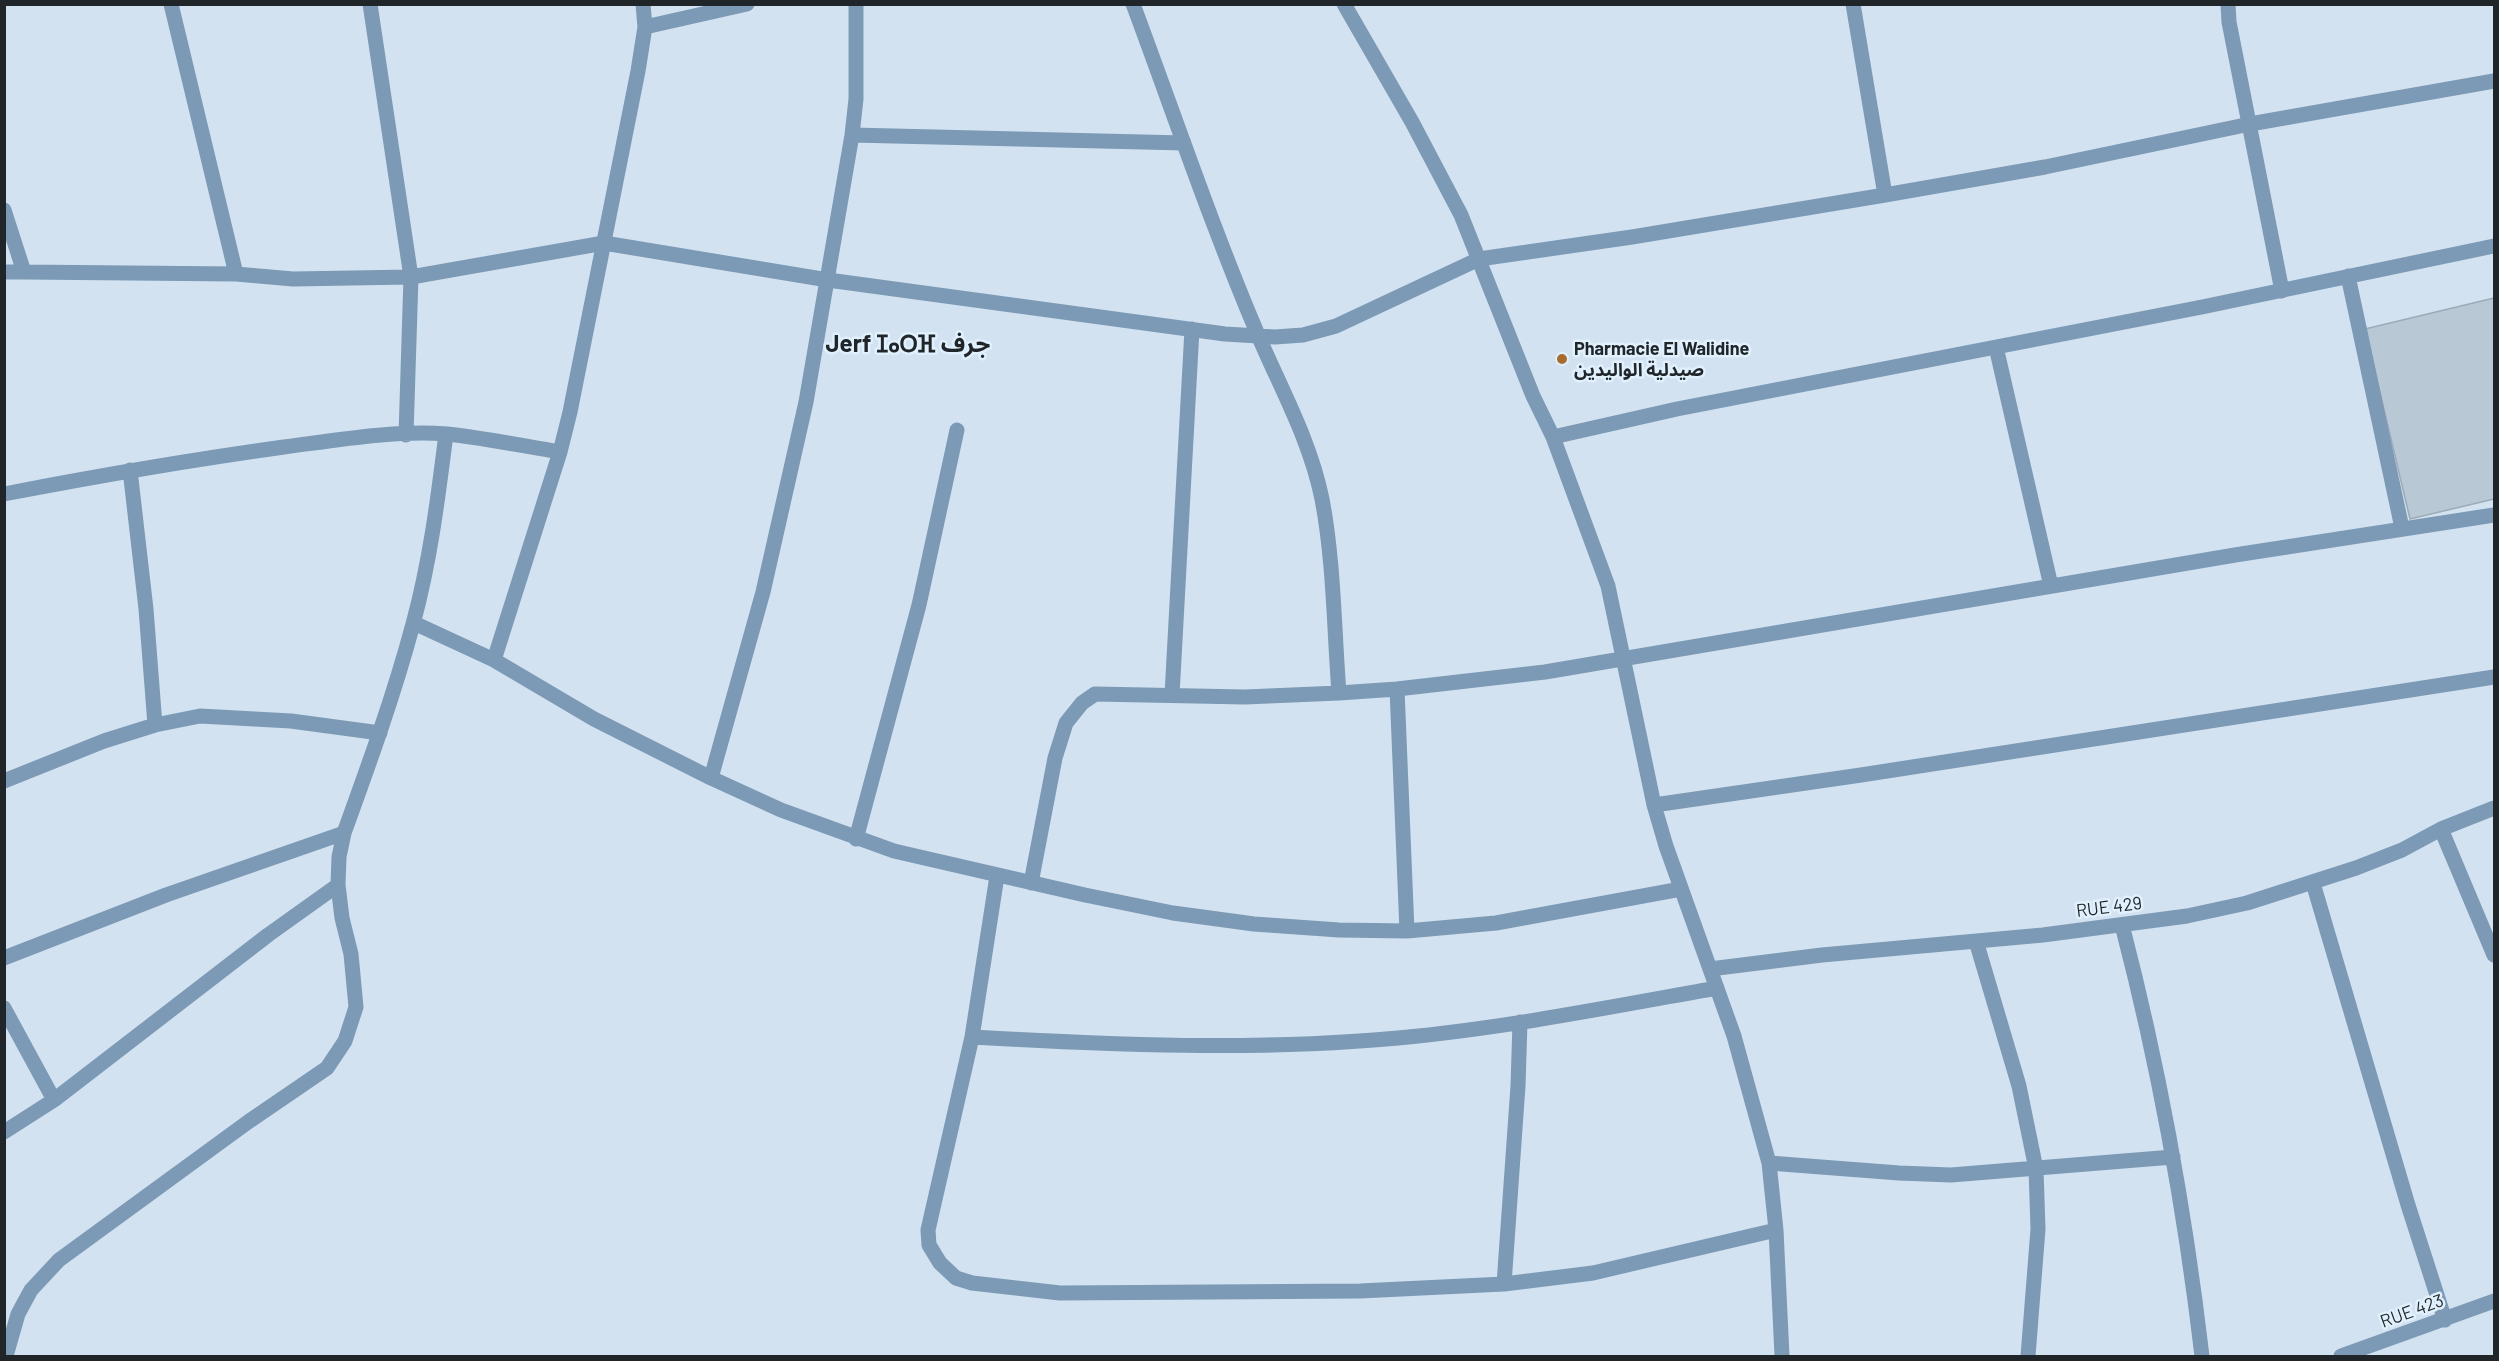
<!DOCTYPE html>
<html>
<head>
<meta charset="utf-8">
<style>
	body { margin:0 }
	#map { position:relative; width:2499px; height:1361px; overflow:hidden; background:#d3e2f0; font-family:Barlow,sans-serif }
	canvas { display:block }
	.frame { position:absolute; inset:0; border:6px solid #1f2529; pointer-events:none }
</style>
</head>
<body>
<div id="map">
<canvas width="2499" height="1361"></canvas>
<div class="frame"></div>
</div>
<script>
const ctx = document.querySelector('canvas').getContext('2d');
ctx.lineJoin = 'round';
function fillPath(path, color) { ctx.fillStyle = color; ctx.fill(path, 'evenodd'); }
function stroke(path, color, width, dash) { ctx.strokeStyle = color; ctx.lineWidth = width; ctx.lineCap = dash ? 'butt' : 'round'; ctx.setLineDash(dash || []); ctx.stroke(path); }
function write(font, color, halo, rows, align = 'center') {
  ctx.font = font + ' Barlow,"Noto Sans Arabic","Noto Sans Tifinagh",sans-serif'; ctx.lineWidth = 5; ctx.setLineDash([]); ctx.textBaseline = 'middle'; ctx.strokeStyle = halo; ctx.fillStyle = color; for (const [text, x, y, turn = 0] of rows) {
    ctx.save(); ctx.translate(x, y); ctx.rotate((+turn || 0) * Math.PI / 180); ctx.textAlign = isNaN(turn) ? turn : align; if (halo) ctx.strokeText(text, 0, 0); ctx.fillText(text, 0, 0); ctx.restore();
  }
}
const building = new Path2D(`
	M2494 298V499L2410 519 2365 329Z`);
fillPath(building, '#b9c8d5');
stroke(building, '#9dabb7', 1.5);
stroke(new Path2D(`
	M171 4 236 274
	M370 4 411 277 604 243 828 280 1225 334 1275 337 1303 335 1336 326 1479 259 1632 237 1885 195 2045 167 2250 124 2494 81
	M1133 4C1174 114 1212 227 1258 335 1281 389 1310 440 1322 499 1334 562 1334 629 1339 693
	M1344 4 1412 122 1461 215 1533 396 1553 437 1608 586 1654 805 1666 846 1734 1036 1769 1163 1776 1230 1782 1356
	M1853 4 1885 195
	M2228 4 2229 22 2282 291
	M645 27 747 4
	M852 135 1184 143
	M4 210 24 272H4
	M24 272 236 274 293 279 411 277 406 435
	M2348 276 2402 528
	M1996 347 2051 586
	M1553 437 1677 409 2202 307 2494 246
	M130 470 146 609 155 725
	M4 494C97 476 190 460 284 447 337 440 394 430 447 434 485 438 523 446 560 452
	M414 623 494 660 594 719 711 778 781 810 894 851 1085 895 1173 913 1254 924 1339 930 1407 931 1496 923 1681 889
	M494 660 560 452 570 412 638 71 645 27 643 4
	M1397 689 1407 931
	M1172 695 1192 329
	M711 778 763 592 806 402 852 135 856 99V4
	M4 781 104 741 155 725 200 716 291 721 380 733
	M1654 805 1861 775 2494 677
	M2441 829 2494 955
	M856 839 919 605 957 430
	M997 876 972 1037 928 1230 929 1245 940 1263 956 1278 972 1283 1060 1293 1360 1291 1504 1284 1593 1273 1776 1230
	M1031 883 1055 758 1066 723 1082 703 1095 694 1245 697 1339 693 1397 689 1545 672 2235 555 2494 515
	M2313 883 2408 1205 2445 1320
	M2122 925C2159 1067 2185 1211 2202 1356
	M1976 941 2019 1086 2036 1169 2038 1229 2028 1356
	M4 958 166 895 344 833C369 764 394 695 413 624 430 562 438 498 446 434
	M1710 969 1822 955 2043 935 2187 916 2247 903 2356 868 2402 850 2441 829 2494 808
	M4 1008 54 1100
	M972 1037C1114 1045 1256 1051 1398 1038 1505 1028 1611 1007 1717 988
	M4 1132 54 1100 268 935 338 885
	M1769 1163 1899 1173 1951 1175 2173 1157
	M1504 1284 1518 1086 1520 1022
	M6 1356 18 1314 31 1290 59 1260 248 1122 327 1068 345 1041 356 1007 351 954 342 918 338 885 339 857 344 833
	M2341 1356 2494 1301`), '#7c9ab5', 15);
for (const [x, y, r, color] of [
	[1562,359,6,"#a76c2d"]
]) { const dot = new Path2D(); dot.arc(x, y, r, 0, 2 * Math.PI); ctx.fillStyle = color; ctx.fill(dot); stroke(dot, '#e0f0fd', 2); }
write('bold 18px', '#1f2529', '#e0f0fd', [
	["Pharmacie El Walidine",1574,349],
	["صيدلية الواليدين",1574,370]
], 'left');
write('18px', '#1f2529', '#e0f0fd', [
	["RUE 429",2109,907,-7],
	["RUE 423",2412,1311,-20]
]);
write('bold 24px', '#1f2529', '#e0f0fd', [
	["Jerf ⵊⴰⵔⴼ جرف",908,344]
]);
</script>
</body>
</html>
